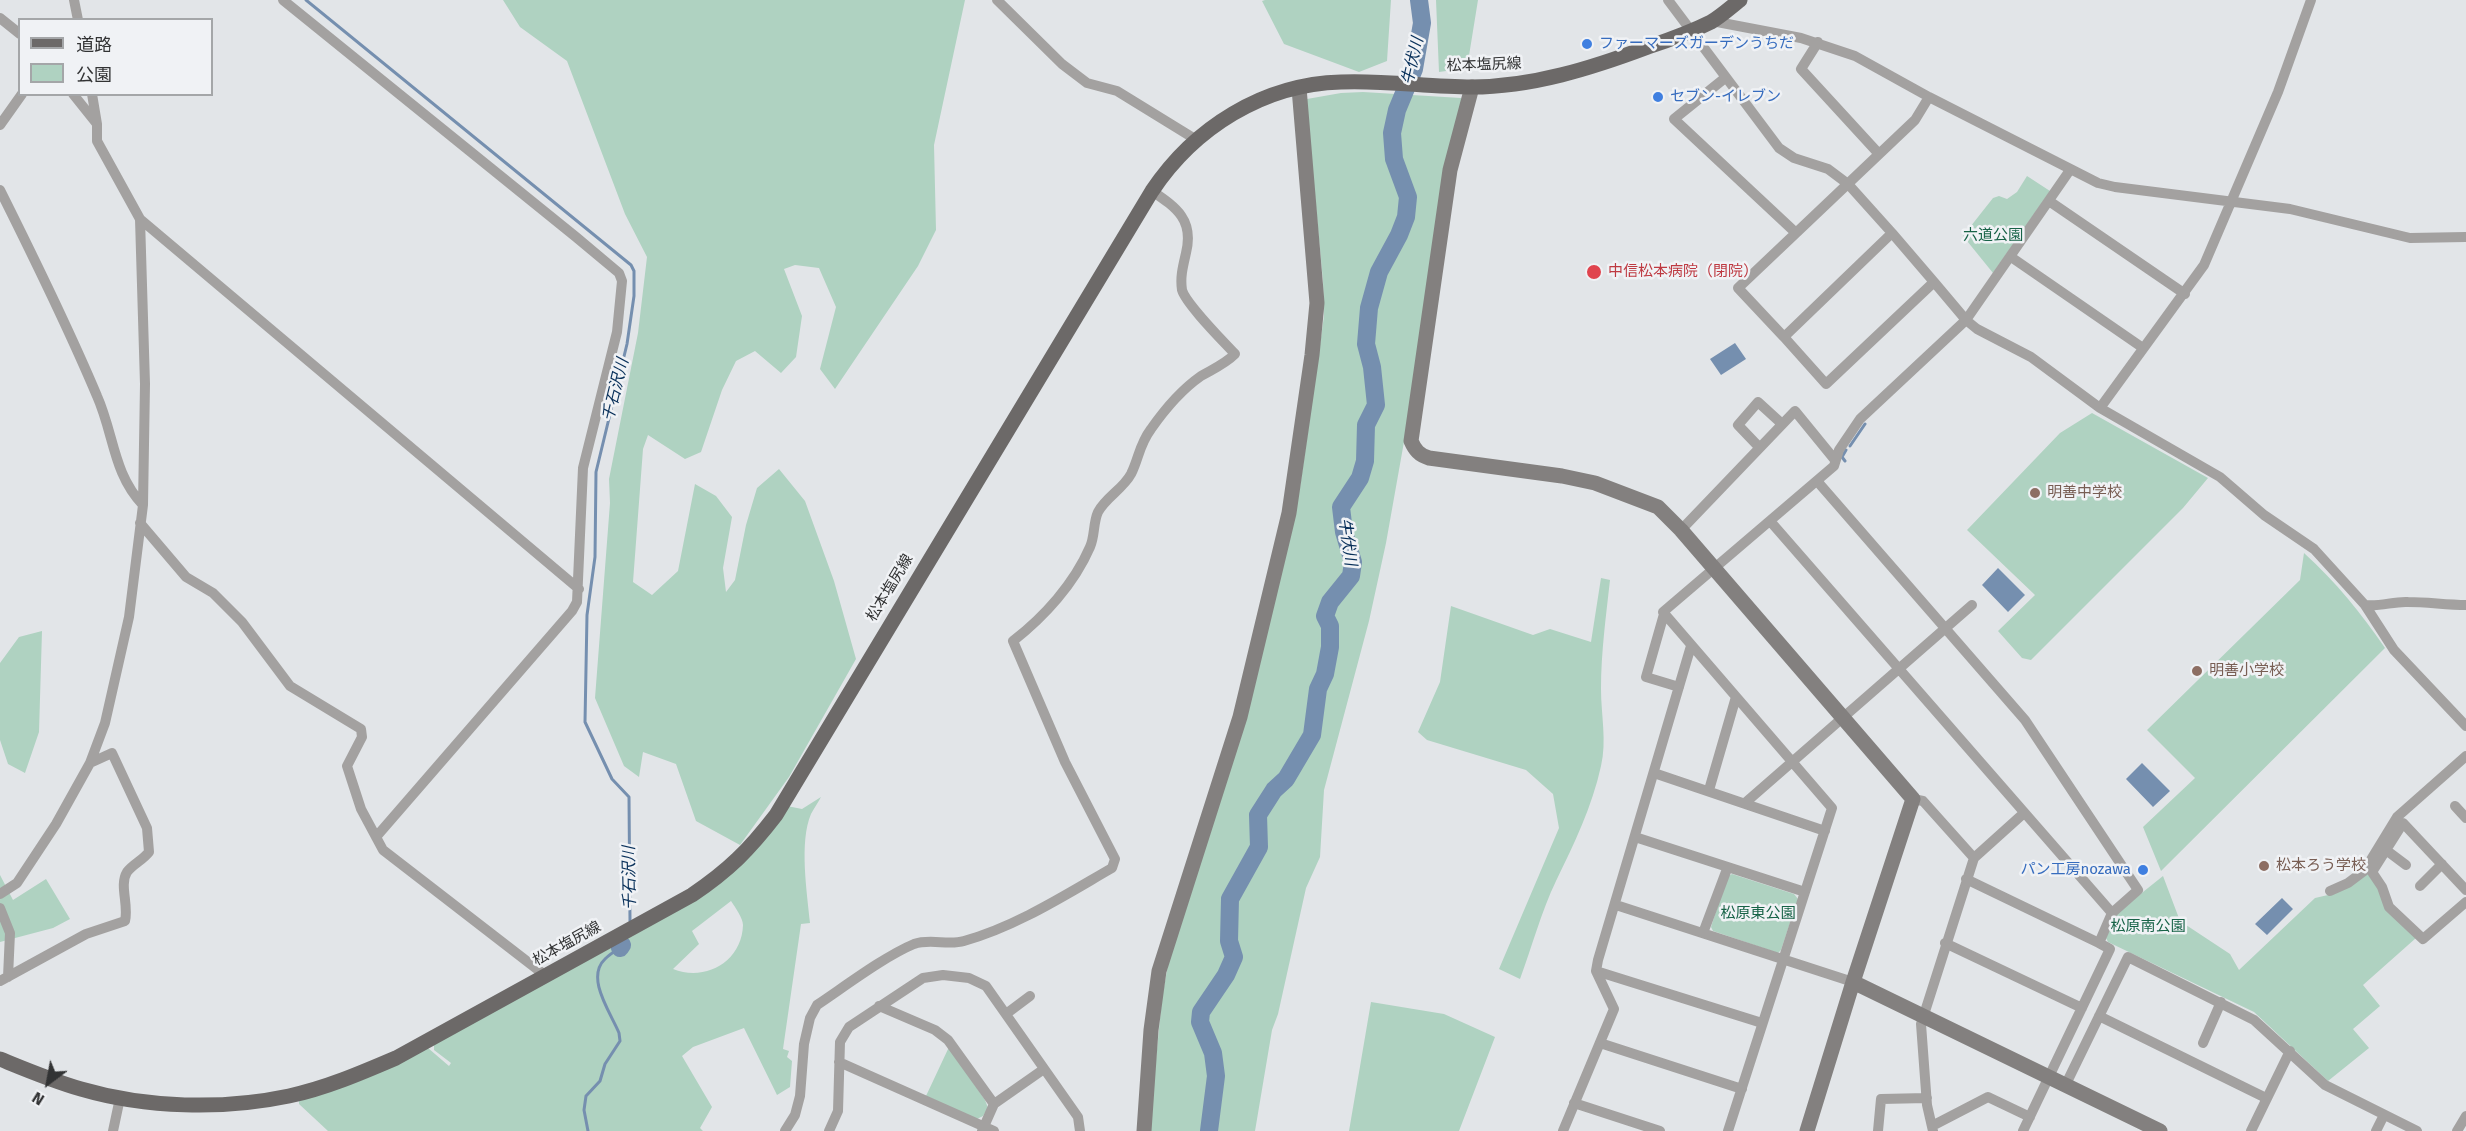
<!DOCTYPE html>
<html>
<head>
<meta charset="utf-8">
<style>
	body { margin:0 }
	#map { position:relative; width:2466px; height:1131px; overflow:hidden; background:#e2e5e8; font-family:"Fira Sans","Noto Sans JP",sans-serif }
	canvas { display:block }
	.legend { position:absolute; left:18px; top:18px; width:195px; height:78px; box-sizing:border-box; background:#f0f2f5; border:2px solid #a4a6a8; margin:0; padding:8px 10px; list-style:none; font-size:18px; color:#323334 }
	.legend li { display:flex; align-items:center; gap:12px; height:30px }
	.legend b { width:30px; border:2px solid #a4a6a8 }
	.north { position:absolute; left:18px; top:1053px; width:60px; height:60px; -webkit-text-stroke:4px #f0f2f5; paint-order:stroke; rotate:212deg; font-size:16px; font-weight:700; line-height:24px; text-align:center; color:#323334 }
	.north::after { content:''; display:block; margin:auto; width:21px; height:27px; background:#323334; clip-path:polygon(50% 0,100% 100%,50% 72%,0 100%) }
</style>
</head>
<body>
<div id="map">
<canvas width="2466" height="1131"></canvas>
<ul class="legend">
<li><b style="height:8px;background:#6c6968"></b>道路</li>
<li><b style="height:16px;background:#afd2c1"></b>公園</li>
</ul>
<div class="north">N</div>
</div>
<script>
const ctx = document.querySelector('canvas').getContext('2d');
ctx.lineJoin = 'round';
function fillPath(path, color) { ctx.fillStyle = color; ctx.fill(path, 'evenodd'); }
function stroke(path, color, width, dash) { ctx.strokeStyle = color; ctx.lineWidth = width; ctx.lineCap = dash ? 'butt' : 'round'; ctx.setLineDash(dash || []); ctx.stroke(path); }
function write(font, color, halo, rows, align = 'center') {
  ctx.font = font + ' "Fira Sans","Noto Sans JP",sans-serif'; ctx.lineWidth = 5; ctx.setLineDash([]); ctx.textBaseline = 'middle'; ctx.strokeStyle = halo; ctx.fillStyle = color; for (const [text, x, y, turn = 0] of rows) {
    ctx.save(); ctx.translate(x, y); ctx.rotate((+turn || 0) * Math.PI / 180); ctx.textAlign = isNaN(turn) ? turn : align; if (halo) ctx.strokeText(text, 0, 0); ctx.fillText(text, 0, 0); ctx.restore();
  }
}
fillPath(new Path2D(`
	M503 0H965L934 145 936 230 918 266 835 389 820 369 836 307 819 268 795 265 784 269 802 316 796 357 781 373 755 351 736 361 722 390 701 452 685 459 648 435 643 449 633 582 652 595 678 571 695 484 716 496 732 517 723 568 726 592 735 580 746 525 757 488 779 469 805 501 834 581 856 659 789 777 740 845 696 821 676 764 643 752 639 777 624 766 595 698 610 503 609 479 638 333 647 257 625 214 567 61 520 27Z
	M1265 0H1391L1387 61 1359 72 1284 44 1262 1Z
	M1436 0H1478L1467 68 1439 72Z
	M1363 92 1461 98 1464 104 1386 543 1369 621 1324 790 1320 857 1306 888 1278 1014 1272 1030 1255 1131H1149L1162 998 1171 948 1300 487 1324 316 1323 281 1306 102 1307 99 1341 93Z
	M2027 176 2050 191 1993 273 1963 236 1993 198 1999 196 2007 199 2017 192Z
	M2092 413 2208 478 2183 508 2031 660 2022 658 1998 631 2035 595 1967 530 2060 433Z
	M2304 553C2336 582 2361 613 2385 648L2161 871 2143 827 2195 778 2147 730 2300 580Z
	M1601 578 1610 580C1606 616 1601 653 1601 689 1601 715 1607 741 1601 766 1592 807 1574 844 1556 881 1541 912 1532 947 1520 979L1499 969 1559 828 1553 794 1526 770 1427 740 1418 732 1440 682 1451 606 1533 635 1550 629 1591 642Z
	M42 631 39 732 25 773 8 764 0 740V663L19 637Z
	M821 797C818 803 814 808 811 814 799 842 807 892 810 923L801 924 783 1049 789 1051 787 1057 792 1061 790 1087 777 1095 744 1028 693 1047 682 1056 712 1107 700 1128 703 1131H328L299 1104V1099L428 1048 449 1066 451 1063 434 1050V1044L711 889 787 806 802 809ZM731 901C735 907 743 918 743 925 742 962 705 982 673 969L699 944 692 931Z
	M2368 872 2416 938 2363 985 2380 1006 2353 1029 2369 1048 2328 1081 2254 1012 2108 942 2106 938 2118 912 2163 876 2180 921 2230 954 2239 970 2315 898 2328 895Z
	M1732 874 1794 894 1798 899 1781 950 1778 953 1713 931 1711 927 1727 877Z
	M0 875 13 900 46 879 70 919 53 928 0 942Z
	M1371 1002 1444 1014 1495 1037 1459 1131H1349Z
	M949 1047 985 1100 988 1108 983 1116 977 1119 926 1096Z`), '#afd2c1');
fillPath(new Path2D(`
	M1735 343 1746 359 1721 375 1710 359Z
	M1998 568 2025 595 2008 612 1982 585Z
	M2142 763 2170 791 2153 807 2126 779Z
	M2282 898 2293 909 2267 935 2255 924Z`), '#758faf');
stroke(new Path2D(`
	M306 0 631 265 634 271V296L627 344 596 472 595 557 587 615 585 722 612 779 629 797 630 921
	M1850 446 1865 424
	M1845 461 1842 457 1846 450
	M588 1131 584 1110 586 1096 600 1081 605 1064 620 1041 619 1033C611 1013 585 978 605 959 609 955 615 951 620 948`), '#758faf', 3);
stroke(new Path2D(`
	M620 948 622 945
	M1209 1131 1216 1076 1213 1053 1200 1022 1201 1012 1226 975 1234 957 1229 941 1230 899 1259 847 1258 815 1274 790 1286 779 1312 735 1318 689 1325 674 1330 647V626L1325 616 1330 602 1351 576 1353 562 1344 532 1341 507 1360 478 1365 461 1366 425 1376 405 1372 367 1366 344 1369 308 1379 272 1399 235 1406 217 1408 197 1394 159 1392 133 1397 110 1414 69 1422 23 1419 0`), '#758faf', 18);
stroke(new Path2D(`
	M74 0 78 20
	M283 0 576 237 619 273 622 281 617 332 583 468 577 602 572 611 376 837
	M997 0 1062 64 1087 83 1117 91 1195 139
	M1668 0 1779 148 1794 158 1828 169 1848 184 1892 233
	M0 18 20 34
	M1712 21 1801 38 1855 56 1929 97 2098 183 2115 187 2290 209 2410 238 2466 237
	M1818 42 1801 69 1879 154
	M1725 78 1674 119 1796 233 1915 120 1929 97
	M73 94 97 124
	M0 125 22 94
	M0 190C34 258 68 327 97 396 114 434 113 474 143 505
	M2049 201 2185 294
	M140 219 579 589
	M2011 257 2143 348
	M1934 282 1966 320 1977 329 2031 357 2100 408 2220 477 2264 515 2314 549 2365 605 2394 650 2466 726
	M1784 337 1826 384 1934 282 1892 233 1784 337 1738 288 1796 233
	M2100 408 2204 265 2278 92 2311 0
	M1759 447 1738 425 1758 402 1781 423
	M1817 481 2025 720 2138 890 2112 913
	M1770 521 2112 913 2099 943 2110 949 2023 1131
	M140 523 186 577 213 593 242 622 290 686 361 729 362 737 347 766 361 809 383 850 546 976
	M1681 530 1795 411 1835 460
	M2365 605C2380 607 2394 601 2408 602 2428 602 2446 605 2466 605
	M1664 614 1646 677 1679 687
	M1654 773 1825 831
	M1709 790 1736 697
	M1913 799 1923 801 1974 858 1921 1024 1927 1105 1933 1131
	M1745 803 1972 605
	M2455 806 2466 818
	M1635 837 1805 892
	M2386 850 2406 865
	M1974 858 2024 813
	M1966 879 2099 943
	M2420 886 2442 864
	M2466 890 2403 823 2372 872 2382 887 2389 907 2423 939 2466 902
	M2330 891 2348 883 2364 871 2397 817 2466 756
	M0 894 17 883 56 824 90 763 105 723 129 617 143 505 145 384 140 219 97 141V124L92 94
	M1616 905 1853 982
	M0 908 10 933 8 977
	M1703 933 1727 869
	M1945 943 2082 1008
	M1596 971 1762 1023
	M0 981 86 934 125 921C129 905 119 885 127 872 133 864 143 860 149 852L147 828 112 753 90 763
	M879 1006 935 1030 948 1040 994 1104
	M1006 1014 1030 996
	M2099 1016 2266 1098
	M1600 1043 1742 1089
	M2203 1043 2221 1002
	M839 1062 994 1131
	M2066 1084 2128 957 2254 1020 2325 1085 2417 1131
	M1574 1103 1660 1131
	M1932 1126 1988 1097 2030 1117
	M113 1131 120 1098
	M785 1131 795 1115 800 1096 804 1044 810 1018 817 1005C844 987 885 956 914 944 931 938 948 946 964 941 1017 926 1065 895 1112 868L1115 859 1065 762 1013 641C1044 617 1074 584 1090 547 1095 536 1093 523 1098 512 1106 497 1123 489 1131 474 1139 458 1139 445 1151 429 1165 409 1181 390 1201 376 1213 369 1225 364 1235 354 1223 341 1186 304 1182 290 1180 277 1183 266 1186 253 1194 220 1177 208 1152 191
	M829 1131 838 1111 840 1042 849 1027 923 978 943 975 969 978 986 986 1078 1117 1080 1131
	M982 1131 994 1104 1044 1069
	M1563 1131 1614 1009 1596 971 1598 960 1691 646
	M1728 1131 1832 808 1663 612 1834 466 1839 450 1860 419 1966 320 2070 170
	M1878 1131 1881 1099 1927 1098
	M2251 1131 2290 1051
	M2376 1131 2384 1115
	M2457 1131 2466 1116`), '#a3a1a0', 10);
stroke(new Path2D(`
	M1472 87 1450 170 1411 441C1415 450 1419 455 1429 458L1562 476 1595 483 1658 507 1681 530 1913 799 1853 982 1807 1131
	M1853 982 2160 1131
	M1144 1131 1151 1030 1159 971 1240 717 1289 513 1312 355 1317 303 1299 88`), '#83807f', 15);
stroke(new Path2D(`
	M0 1059C27 1070 53 1081 81 1089 146 1108 223 1110 289 1096 326 1088 361 1073 396 1058L692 895C729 870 749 850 776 815L1152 191C1194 128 1263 84 1341 82 1384 80 1428 87 1472 87 1532 87 1592 68 1648 47 1669 40 1691 32 1711 22 1721 16 1731 7 1740 0`), '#6c6968', 15);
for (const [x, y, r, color] of [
	[1587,44,6,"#3f7fe0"],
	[1658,97,6,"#3f7fe0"],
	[1594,272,8,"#e0444e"],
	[2035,493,6,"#8d6e63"],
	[2197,671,6,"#8d6e63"],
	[2264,866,6,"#8d6e63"],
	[2143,870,6,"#3f7fe0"]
]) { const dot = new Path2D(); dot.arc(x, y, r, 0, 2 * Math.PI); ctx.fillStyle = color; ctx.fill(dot); stroke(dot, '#f0f2f5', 2); }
write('15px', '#366cbe', '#f0f2f5', [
	["ファーマーズガーデンうちだ",1599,44],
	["セブン-イレブン",1670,97],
	["パン工房nozawa",2131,870,"right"]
], 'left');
write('15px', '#323334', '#f0f2f5', [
	["松本塩尻線",1484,65,-2],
	["松本塩尻線",890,588,-59],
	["松本塩尻線",567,944,-29]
]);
write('15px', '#176347', '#f0f2f5', [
	["六道公園",1993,236],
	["松原東公園",1758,914],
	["松原南公園",2148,927]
]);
write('15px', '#be3a42', '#f0f2f5', [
	["中信松本病院（閉院）",1608,272]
], 'left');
write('15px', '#785e54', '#f0f2f5', [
	["明善中学校",2047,493],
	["明善小学校",2209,671],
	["松本ろう学校",2276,866]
], 'left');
write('italic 16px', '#072f59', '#f0f2f5', [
	["牛伏川",1413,61,-77],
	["千石沢川",616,390,-76],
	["牛伏川",1347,542,82],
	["千石沢川",630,878,-91]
]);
</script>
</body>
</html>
